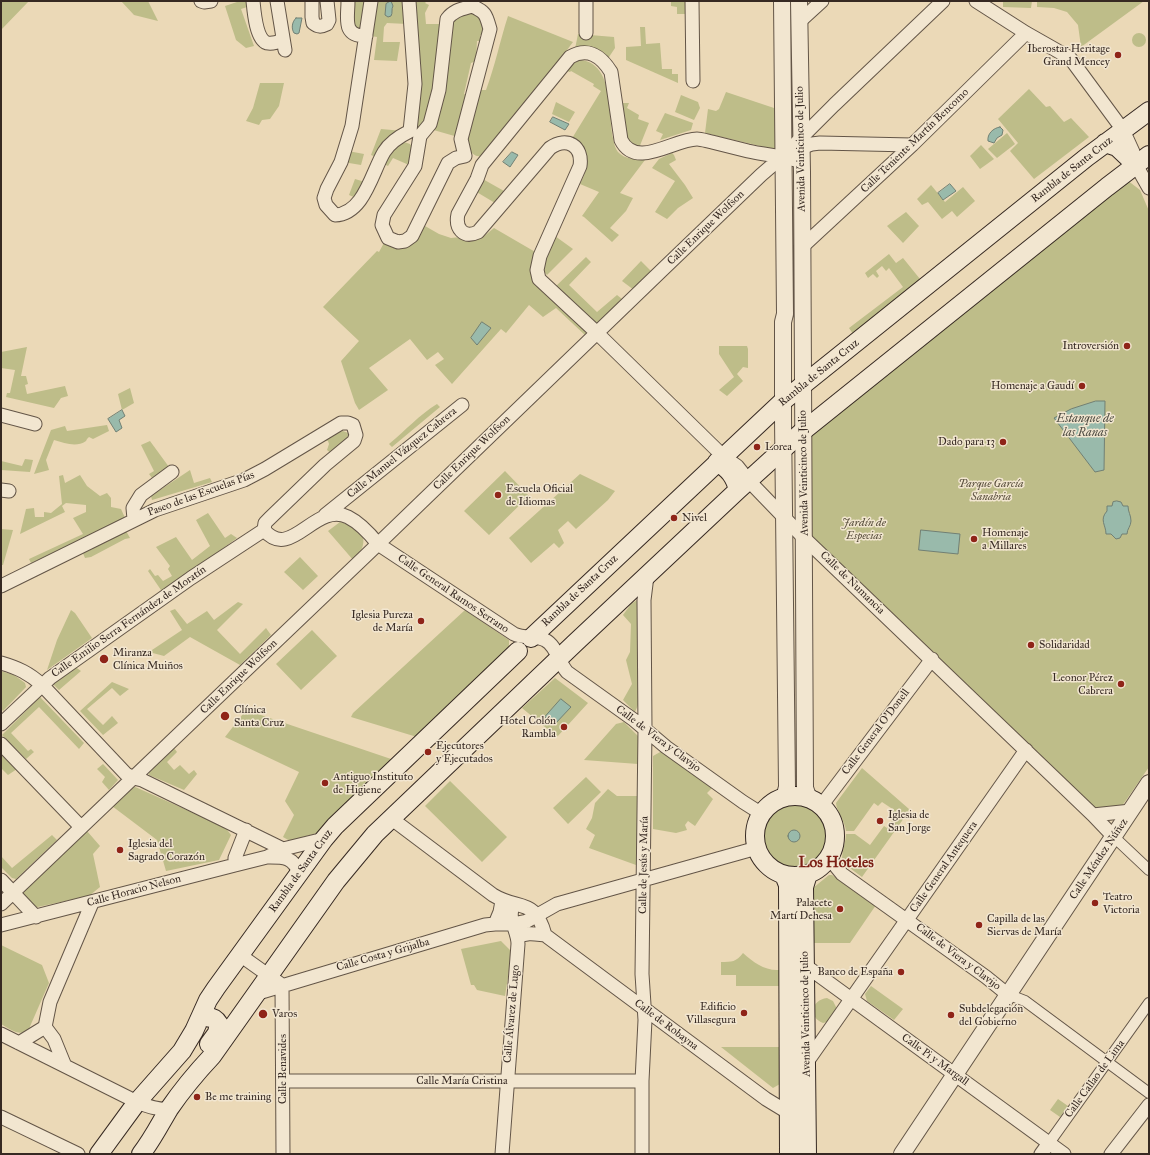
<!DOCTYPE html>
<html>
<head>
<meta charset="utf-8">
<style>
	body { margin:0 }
	#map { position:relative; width:1150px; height:1155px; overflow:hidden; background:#ebd9b7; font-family:"IM FELL Great Primer",serif }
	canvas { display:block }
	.frame { position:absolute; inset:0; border:2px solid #362922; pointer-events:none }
</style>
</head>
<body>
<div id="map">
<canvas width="1150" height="1155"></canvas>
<div class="frame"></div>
</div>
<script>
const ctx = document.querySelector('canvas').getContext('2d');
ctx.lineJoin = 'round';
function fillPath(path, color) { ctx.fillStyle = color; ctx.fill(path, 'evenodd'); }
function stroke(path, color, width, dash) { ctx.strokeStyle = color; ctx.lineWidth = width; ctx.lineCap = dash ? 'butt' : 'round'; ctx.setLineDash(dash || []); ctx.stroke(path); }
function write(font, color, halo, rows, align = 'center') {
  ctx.font = font + ' "IM FELL Great Primer",serif'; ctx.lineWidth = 3; ctx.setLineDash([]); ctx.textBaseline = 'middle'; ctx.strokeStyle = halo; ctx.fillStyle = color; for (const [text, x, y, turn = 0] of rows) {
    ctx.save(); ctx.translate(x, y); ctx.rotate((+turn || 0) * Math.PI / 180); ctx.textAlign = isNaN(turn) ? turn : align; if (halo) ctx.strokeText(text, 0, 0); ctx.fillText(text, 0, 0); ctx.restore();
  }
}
fillPath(new Path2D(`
	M1 1H29L1 30Z
	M121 1H148L158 21 134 15Z
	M237 1H249L250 6 241 9 254 46 246 48 236 40 225 6 237 2Z
	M350 1H368L361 30 354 31Z
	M377 1H403L407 24 387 23 384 27 383 42H400L397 61 374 60 377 37 371 36Z
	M410 1H427L425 3 429 5 425 13 426 24H442L436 77 428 121 419 129 415 128Z
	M671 1H685L686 14H677V7L671 6Z
	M1003 1H1032L1031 8 1003 7Z
	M1037 1H1144L1081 47 1078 25 1067 12 1054 8 1037 7Z
	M467 11 482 15 486 35H480V41H477L476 61 471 63 464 94 469 95 458 137 430 129 452 17Z
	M508 16 573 42C559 60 495 152 480 156 475 157 471 152 467 149L466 142 478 90H486C495 66 500 41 508 16Z
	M640 27H645L646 44 660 43 662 69H672V74H678V83L626 60V47L641 46Z
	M1132 40a7 7 0 1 1 14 0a7 7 0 1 1-14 0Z
	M578 34 614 37 615 48 607 60 575 49Z
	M581 60C614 64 608 114 613 138 614 143 615 149 619 153 625 159 637 160 645 160L620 193 633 198 626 211 610 228 619 235 612 242 584 217 582 216 599 192 580 184C586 173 591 158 582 147 580 143 574 142 571 140L601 91 593 86 594 84 571 71 570 72 567 71 573 63Z
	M260 83H284L279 106 270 119 262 120 259 125 246 121 253 108Z
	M1029 89 1046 107 1050 106 1064 122 1071 118 1089 137 1034 179 1010 151 1018 143 998 119Z
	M726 92 777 109V150L705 133 708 109 716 111 719 109Z
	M681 95 698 102 700 108 694 120 675 112Z
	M556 102 575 112 569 122 552 114Z
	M621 103H629L627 108 639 115 638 119 649 123 639 148 630 145 627 140Z
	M665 113 693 123 691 130 660 140 663 134 656 131Z
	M381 129 403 131 376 157 371 155Z
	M1007 133 1015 144 997 158 988 149Z
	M404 142 410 144 414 149 409 165 393 158 388 166 384 164C390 154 393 145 404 142Z
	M981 145 994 159 980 169 970 156Z
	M348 151 364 154 361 165 343 162Z
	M672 153 674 155 676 160 669 164 685 185 693 198 678 208 667 219 655 212 675 181 652 168 659 159Z
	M481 178 504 191 495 203 475 191Z
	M355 179 365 182 356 198 349 195Z
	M1127 180 1140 190 1149 211V767L1122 806 1096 809 808 534 807 435Z
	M931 185 945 202 963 187 975 201 957 217 952 211 942 219 928 202 922 205 917 199Z
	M906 212 919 226 903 243 887 226Z
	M425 226 439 234 451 238 460 237 469 242 483 237 494 228 537 253 532 266 590 332 586 336 556 308 543 317 529 305 506 333 501 329 452 384 435 365 444 359 438 352 427 360 410 339 369 368 388 390 359 410 355 403 341 361 359 341 323 307 377 251 379 252 385 241 418 237Z
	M555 236 573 249 547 275 542 269Z
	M889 254 896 263 903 258 920 279 853 334 849 328 903 287 889 268 886 271 882 266 876 271 879 276 877 278 873 274 868 278 865 273Z
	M586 257 591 262 569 285 597 312 617 295 622 299 594 327 554 288Z
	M641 261 652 272 634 290 622 281Z
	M719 346H747L748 349V368L743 367 737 374 743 381 727 396 719 390 734 377 719 354Z
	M27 347 21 376H26L28 384 25 385 27 394 65 386 68 396 61 398 54 408 6 397 7 393H10L15 370 1 368V352Z
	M130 388 134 403 122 410 118 394Z
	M437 404 440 407 392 447 389 444C406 430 419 415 437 404Z
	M107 425 109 431 93 439 89 437 87 439 86 441C76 448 65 443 54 440L46 460 49 470 34 474 51 430 65 426 67 431Z
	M343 431 348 433 350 436 332 454 327 450 329 444 328 441 324 440 335 433Z
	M150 441 169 467 152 478 149 474 154 471 141 445Z
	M25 459 33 460 30 472 1 470V461L22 466Z
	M190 470 194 483 210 478 212 482 152 500 151 496Z
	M505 471 529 496 489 535 464 511Z
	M580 474 615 491 608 500 576 529 568 521 558 530 564 543 559 548 554 543 531 563 509 538Z
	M63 475 65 483 80 475 87 486 100 496 107 493 111 498V507L121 509 126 520 31 563 29 559 83 534 73 518 86 512V505L66 503 62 506 65 512 20 534 26 509 34 508 35 517H44V512L51 513 62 504 59 476Z
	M208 513 225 538 231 534 237 538 163 593 148 571 150 569 155 576 158 575 163 581 172 576 168 569 170 566 156 547 176 537 192 560 210 546 196 520Z
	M340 522C346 524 354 526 358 530 369 539 361 553 354 561L328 531Z
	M1 529 13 530 3 565H1Z
	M125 529 130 538 125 539 91 557 85 558 82 551Z
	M300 557 318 576 303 590 284 572Z
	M637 600 639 703 635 712 623 700 632 684 626 660 630 652 631 624 623 615 631 604Z
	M238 602 243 604 217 630 240 654 266 628 271 635 240 665 190 637 164 656 149 652 182 630 170 611 175 609 187 624 207 611 214 620Z
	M71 610 75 613 92 638 47 670 57 640Z
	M465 610 509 640V647L417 737 351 717 353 713Z
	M312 630 337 656 301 690 276 664Z
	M74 666 81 671 59 690 53 684 56 680Z
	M1 671 14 675 25 683 26 687 3 711 1 708Z
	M555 678 588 703 557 737 522 708Z
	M112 682 129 689 120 696 112 688 87 709 103 725 112 716 118 723 103 735 80 711Z
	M40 697 84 743 79 749 39 707 11 733 28 751 31 749 34 752 26 759 2 735Z
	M246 710 394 760 320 832 290 841 283 837 294 815 285 801 299 772 225 737Z
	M624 722 639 737 638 764 584 760 616 724Z
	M174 748 177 752 167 762 174 770 180 765 189 774 194 770 197 774 184 790 149 775V771Z
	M1 749 20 767 8 775 1 768Z
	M662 751 713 787 707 793 713 799 695 826 688 821 685 825 687 830 676 833 653 829V756Z
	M103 764 118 780 109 790 102 782 105 777 97 769Z
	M862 768 909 809V811L862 877 843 863C840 856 846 843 846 834H855L870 845 884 826 887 828 894 817 891 815 894 810 882 802 878 806 874 803 854 831H846C845 821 836 810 836 803Z
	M586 777 601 792 568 824 553 808Z
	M450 781 507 837 482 862 425 806Z
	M133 786 225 827 231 835 219 860 166 871 157 840 112 806Z
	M608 789 617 796H638V858L636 865 589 848 595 835 586 829 592 818 595 803Z
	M760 836a35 35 0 1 1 70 0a35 35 0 1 1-70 0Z
	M87 831 100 846 93 854 100 887 89 896 33 908 21 894Z
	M52 835 57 840 16 879 12 878 1 867V856L12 868Z
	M829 875H832L876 905 850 943H813V888Z
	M501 941 512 952 505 996 477 990 474 985H471L461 949Z
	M1 945 42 965 49 983 28 1031C18 1036 10 1029 1 1024Z
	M743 953C753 962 765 971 779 970V986H736V975H721V962C732 962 736 962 743 953Z
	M871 986 903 1009 894 1020 867 1001 865 994Z
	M827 998 833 1001 836 1007V1012L827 1022 823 1023C808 1017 811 1000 827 998Z
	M721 1047H780V1084L773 1088Z
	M1058 1099 1068 1106 1060 1117 1050 1110Z`), '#bebd89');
const water = new Path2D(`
	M391 1 393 6C391 9 393 13 391 16L388 17 385 15 386 4Z
	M296 18H302L299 33 297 34 294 33C291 28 292 22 296 18Z
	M553 117 569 124 565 130 550 122Z
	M1000 127 1003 130 1002 135 997 138 994 143 988 141C987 134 993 128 1000 127Z
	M512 152 518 155 510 167 503 162Z
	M950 184 956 191 943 200 938 193Z
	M482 322 491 328 477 345 471 338Z
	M1096 401H1105L1104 470 1095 472 1054 418 1071 409Z
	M122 410 125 416 119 420 122 428 116 432 108 419Z
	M1117 501 1121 502 1123 506H1128C1128 512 1131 515 1131 521 1131 526 1127 529 1127 534H1122L1120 538 1116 539 1111 534H1106C1106 525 1099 520 1107 511V506H1112L1113 502Z
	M921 530 960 534 958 554 919 550Z
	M561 699 571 707 554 725 545 717Z
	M788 836a6 6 0 1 1 12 0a6 6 0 1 1-12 0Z`);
fillPath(water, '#99baab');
stroke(water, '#718074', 1);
const pedestrian = new Path2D(`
	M1114 837 1149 870
	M1007 994 1025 1001 1149 1093
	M1049 1143 1149 1003`);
const minor = new Path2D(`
	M201 1 204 2 211 1
	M253 1C254 11 256 39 267 43 272 44 278 42 282 40
	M277 1 285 50
	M312 1V17L313 23C318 27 321 27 327 24L329 20 327 1
	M348 1C348 19 342 36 366 36
	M371 1 352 126 341 162 327 189 324 198 326 205 335 215C364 214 372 172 384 152 390 142 400 136 410 131
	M409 1 415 84 410 131
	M586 1V33
	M692 1 693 81
	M976 1 1026 33 1070 58 1123 130 1133 152 1136 165 1149 188
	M472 6C486 12 486 15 490 29L461 139 465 156 456 158 448 163 412 236 405 241 398 242 388 238 382 225 384 215 415 166 420 136 430 124 439 90 447 19C454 10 462 9 472 6Z
	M799 22 822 1
	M801 148 812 144 820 143 912 145
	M802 162C783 156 766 155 748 151 736 148 724 145 712 142 707 141 701 139 697 139 674 139 636 170 621 140L611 72C601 56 588 47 570 57L482 165 477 179 458 214C455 228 463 239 478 232L550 148C567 136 583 146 580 166L540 256 537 270 539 279 596 332 723 456 737 466 749 481 804 538 1093 815 1114 837
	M802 247 912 145 1026 33
	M1 415 35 424
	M1 490 9 491
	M325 515 462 405
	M134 519 133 508 141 495 172 472
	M264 530C291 562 315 501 348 517 360 523 370 534 378 544L514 634C524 639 536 635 545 640 557 646 558 662 567 672L634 720 666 747 743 802 762 814
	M1 586 155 510 244 480 265 469 341 423H348L353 425 356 435 354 441 325 465 270 518 265 523 264 530
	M1 663C18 668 29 673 42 685L126 774 134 778 142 780 283 849
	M1 724 50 678 191 578 264 530
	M1 744 81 827
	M821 806 932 659
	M1093 815 1131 811
	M392 819 493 895C519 911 535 897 545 935
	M267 857C283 857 293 856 299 873
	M829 858 842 874 986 977 1007 994
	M235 865V858L246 830
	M1 880 36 917
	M1 904 378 544 660 272 761 175 783 156 834 105 943 1
	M495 924 500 912 502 901
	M1 925 235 865 267 857 283 849 324 839
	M518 937C527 932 535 934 545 935L766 1099 789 1113
	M240 955 282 985 283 1154
	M806 966 1064 1154
	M255 994 485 925 495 924H513L527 921 557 904 757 848
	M45 1027 50 1002 92 903
	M1 1034 137 1102C148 1106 157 1110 169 1109
	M19 1043 45 1027 54 1039 65 1066
	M807 1062 1026 750
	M283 1081H642
	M1 1117 78 1154
	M502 1154 518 944C518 930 506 918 514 904
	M642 1154V1081L645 1020 642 974 645 729 644 600 647 576
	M1041 1154 1049 1143
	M1111 1154 1149 1105`);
const tertiary = new Path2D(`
	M782 1 785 314 783 322V419L787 787 784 798
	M799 1 802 172 805 788 809 799
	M902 1154 1149 783`);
const secondary = new Path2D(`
	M1105 143 1117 147 1136 165
	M717 462C729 469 735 477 738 490
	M531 638 783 401 1087 157 1149 111
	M755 836a40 40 0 1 1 80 0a40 40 0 1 1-80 0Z
	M784 875 788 885 789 1154
	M200 1018C208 1016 215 1017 219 1024L217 1033 209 1044
	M99 1154 137 1102 182 1051 194 1031 208 1000 216 988 324 839 335 826 518 651
	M141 1154C152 1140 160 1124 169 1109 182 1090 197 1072 212 1056L336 881 375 834 575 643 738 490 803 431 1107 187 1149 155
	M807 1154 804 887 808 874`);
stroke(pedestrian, '#635547', 12);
stroke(minor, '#635547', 15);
stroke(tertiary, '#635547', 18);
stroke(secondary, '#362922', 20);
stroke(pedestrian, '#f2e6d0', 10);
stroke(minor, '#f2e6d0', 13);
stroke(tertiary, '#f2e6d0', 16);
stroke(secondary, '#f2e6d0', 18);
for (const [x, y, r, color] of [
	[1118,55,4,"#8f2418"],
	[1127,346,4,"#8f2418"],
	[1082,386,4,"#8f2418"],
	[1003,442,4,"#8f2418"],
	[757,447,4,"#8f2418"],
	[498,495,4,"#8f2418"],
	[674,518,4,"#8f2418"],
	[974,539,4,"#8f2418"],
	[421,621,4,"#8f2418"],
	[1031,645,4,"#8f2418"],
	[104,659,5,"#8f2418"],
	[1121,684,4,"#8f2418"],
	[225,716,5,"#8f2418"],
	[564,727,4,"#8f2418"],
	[428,752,4,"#8f2418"],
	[325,783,4,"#8f2418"],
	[880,821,4,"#8f2418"],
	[120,850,4,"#8f2418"],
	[1095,903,4,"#8f2418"],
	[840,909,4,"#8f2418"],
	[979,925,4,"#8f2418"],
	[901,972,4,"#8f2418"],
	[744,1013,4,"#8f2418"],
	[263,1014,5,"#8f2418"],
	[951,1015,4,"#8f2418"],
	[197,1097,4,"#8f2418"]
]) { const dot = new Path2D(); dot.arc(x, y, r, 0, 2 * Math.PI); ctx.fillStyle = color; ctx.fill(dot); stroke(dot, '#f2e6d0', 1.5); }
write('11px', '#362922', '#f2e6d0', [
	["Iberostar Heritage",1110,49,"right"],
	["Grand Mencey",1110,62,"right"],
	["Introversión",1119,346,"right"],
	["Homenaje a Gaudí",1074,386,"right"],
	["Dado para 13",995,442,"right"],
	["Lorea",765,447],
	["Escuela Oficial",506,489],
	["de Idiomas",506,502],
	["Nivel",682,518],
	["Homenaje",982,533],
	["a Millares",982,546],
	["Iglesia Pureza",413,615,"right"],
	["de María",413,628,"right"],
	["Solidaridad",1039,645],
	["Miranza",113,653],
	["Clínica Muiños",113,666],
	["Leonor Pérez",1113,678,"right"],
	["Cabrera",1113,691,"right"],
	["Clínica",234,710],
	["Santa Cruz",234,723],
	["Hotel Colón",556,721,"right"],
	["Rambla",556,734,"right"],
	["Ejecutores",436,746],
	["y Ejecutados",436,759],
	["Antiguo Instituto",333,777],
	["de Higiene",333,790],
	["Iglesia de",888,815],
	["San Jorge",888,828],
	["Iglesia del",128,844],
	["Sagrado Corazón",128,857],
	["Teatro",1103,897],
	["Victoria",1103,910],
	["Palacete",832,903,"right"],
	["Martí Dehesa",832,916,"right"],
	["Capilla de las",987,919],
	["Siervas de María",987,932],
	["Banco de España",893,972,"right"],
	["Edificio",736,1007,"right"],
	["Villasegura",736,1020,"right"],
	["Subdelegación",959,1009],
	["del Gobierno",959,1022],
	["Varos",272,1014],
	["Be me training",205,1097]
], 'left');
write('11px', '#362922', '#f2e6d0', [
	["Calle Teniente Martín Bencomo",915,141,-44],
	["Avenida Veinticinco de Julio",801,149,-91],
	["Rambla de Santa Cruz",1072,170,-38],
	["Calle Enrique Wolfson",706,228,-44],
	["Rambla de Santa Cruz",819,373,-39],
	["Calle Manuel Vázquez Cabrera",402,453,-39],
	["Calle Enrique Wolfson",472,453,-44],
	["Avenida Veinticinco de Julio",804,473,-91],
	["Paseo de las Escuelas Pías",201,494,-20],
	["Calle de Numancia",852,583,44],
	["Rambla de Santa Cruz",580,591,-43],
	["Calle General Ramos Serrano",453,594,34],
	["Calle Emilio Serra Fernández de Moratín",129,622,-35],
	["Calle Enrique Wolfson",239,677,-44],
	["Calle General O'Donell",876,732,-53],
	["Calle de Viera y Clavijo",658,739,37],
	["Calle Méndez Núñez",1099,859,-56],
	["Calle de Jesús y María",644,865,-89],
	["Calle General Antequera",944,867,-55],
	["Rambla de Santa Cruz",301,871,-54],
	["Calle Horacio Nelson",134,891,-15],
	["Calle Costa y Grijalba",383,955,-16],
	["Calle de Viera y Clavijo",958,957,37],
	["Calle Álvarez de Lugo",512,1014,-85],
	["Avenida Veinticinco de Julio",806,1014,-91],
	["Calle de Robayna",666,1025,37],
	["Calle Pi y Margall",935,1060,36],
	["Calle Benavides",283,1069,-90],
	["Calle Callao de Lima",1095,1079,-54],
	["Calle María Cristina",462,1081]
]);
write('italic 11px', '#584e3c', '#f2e6d0', [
	["Parque García",991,484],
	["Sanabria",991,497],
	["Jardín de",864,523],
	["Especias",864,536]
]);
write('italic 12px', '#4f4d44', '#f2e6d0', [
	["Estanque de",1085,419],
	["las Ranas",1085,433]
]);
write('bold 15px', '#7a1f14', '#f2e6d0', [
	["Los Hoteles",836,863]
]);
</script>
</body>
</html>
